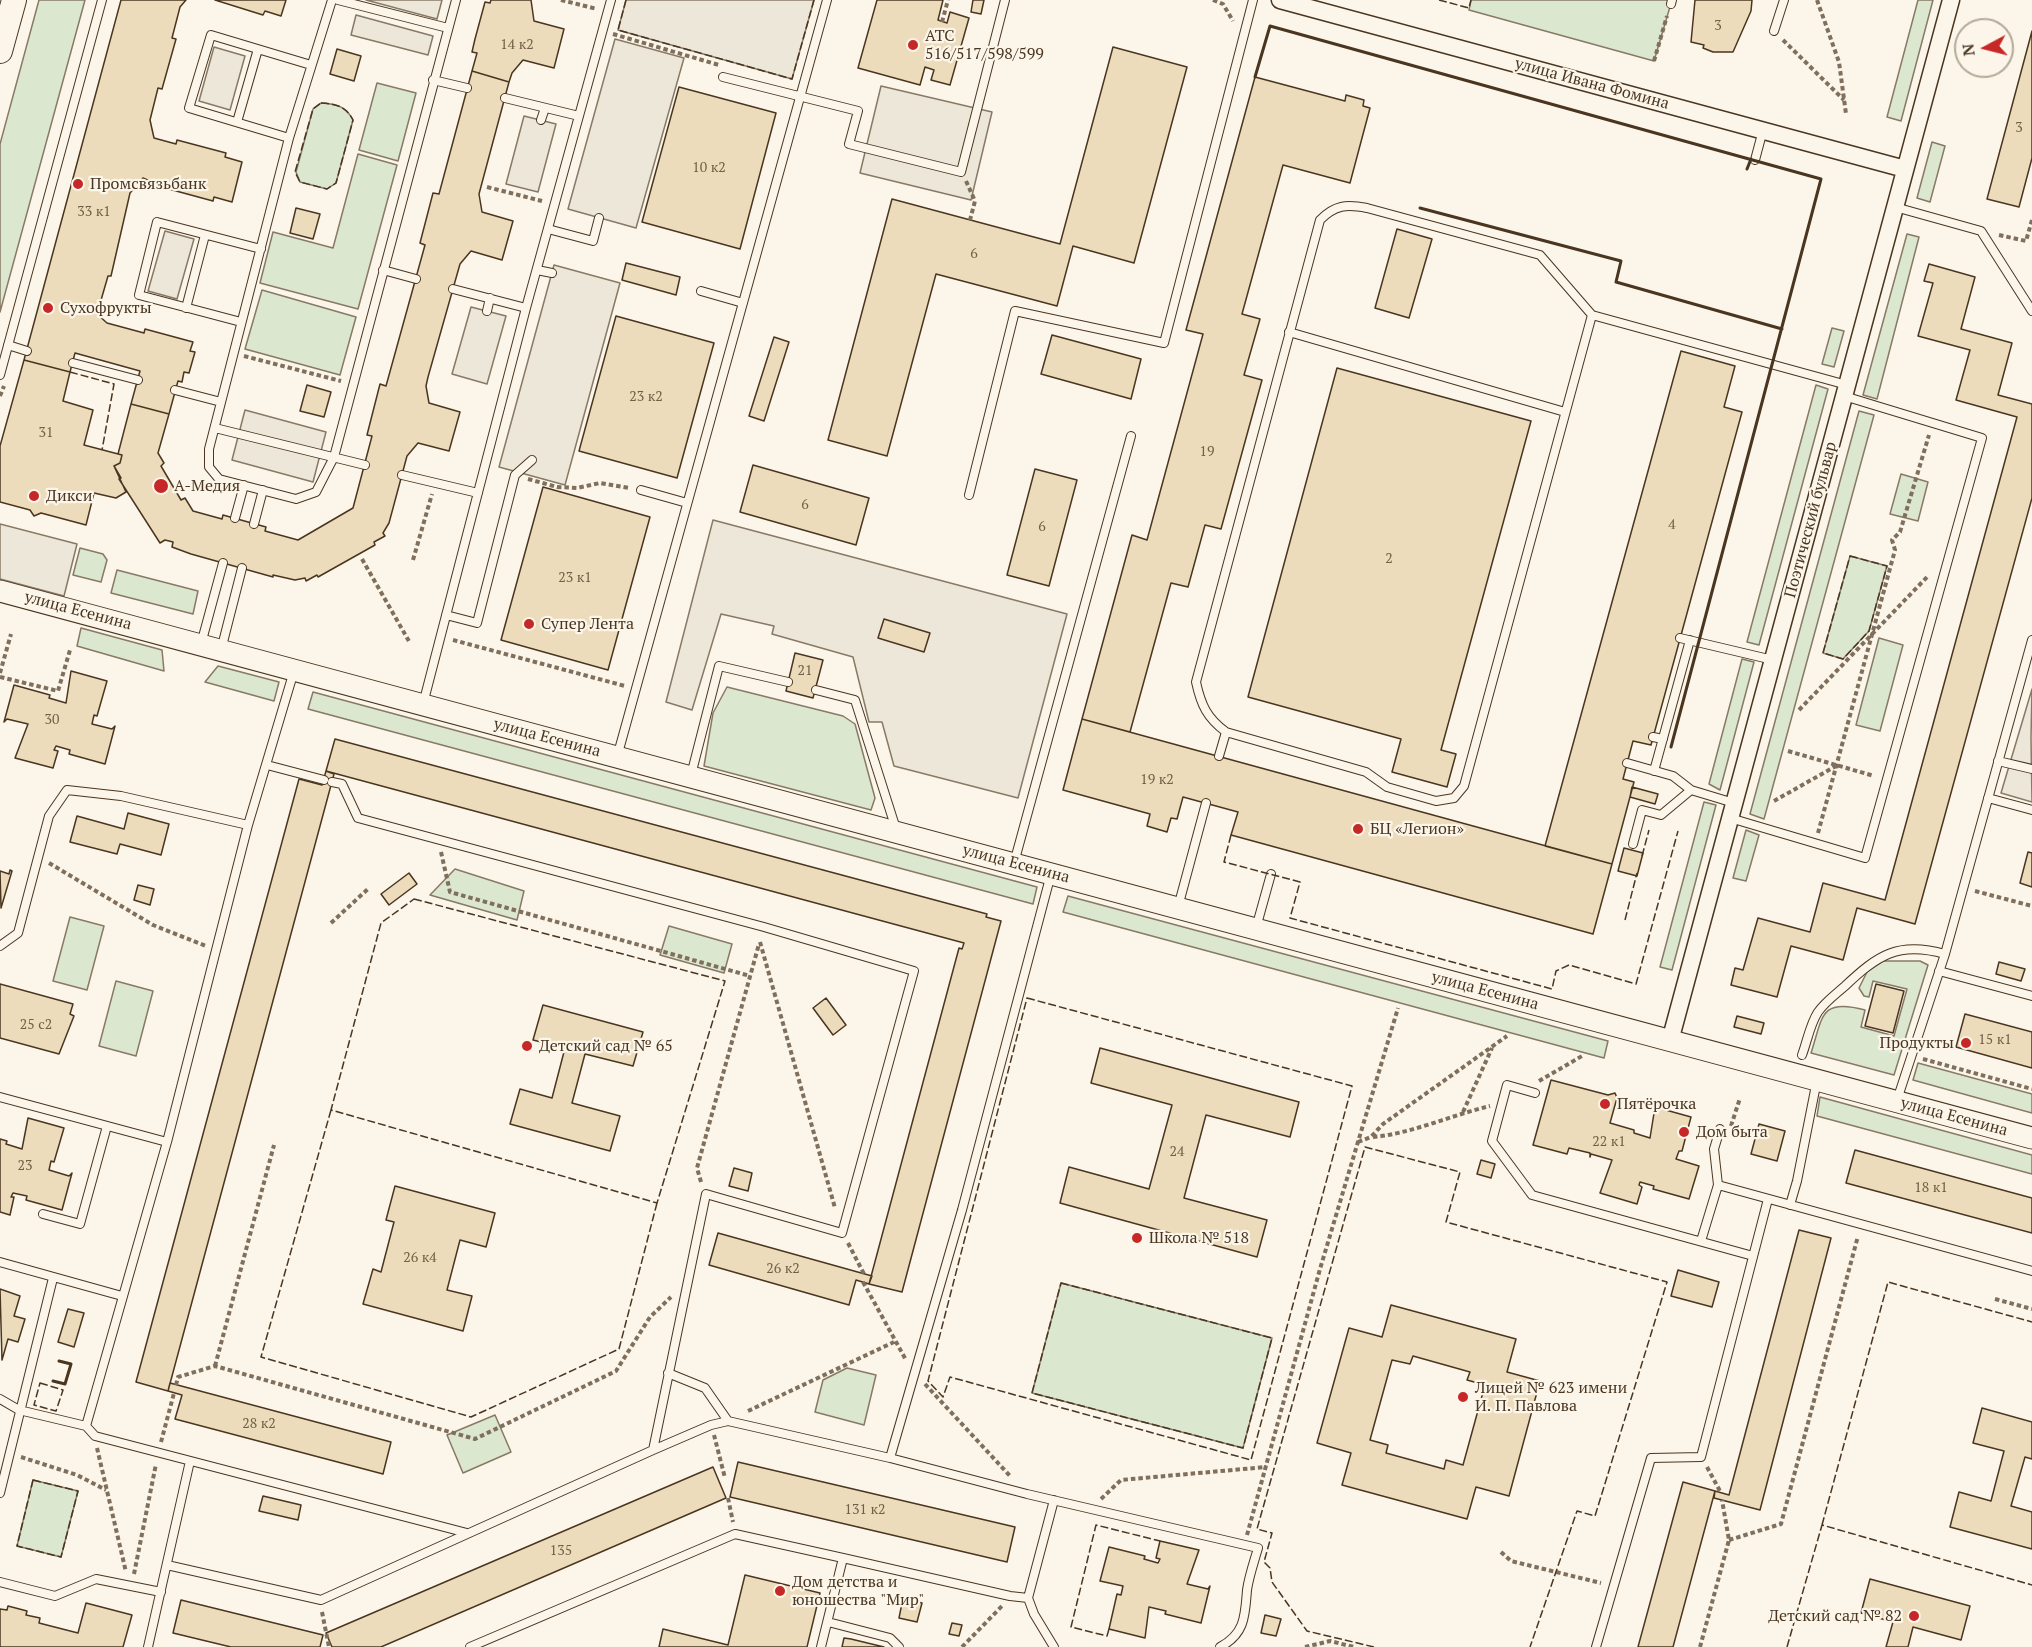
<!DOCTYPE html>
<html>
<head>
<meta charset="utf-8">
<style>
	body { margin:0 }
	#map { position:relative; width:2032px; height:1647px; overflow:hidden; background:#fbf6e9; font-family:"PT Serif",serif }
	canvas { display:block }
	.north { position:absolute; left:1954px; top:18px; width:60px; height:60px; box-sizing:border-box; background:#fbf6e9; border:2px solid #b4a999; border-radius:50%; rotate:263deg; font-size:16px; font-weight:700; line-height:24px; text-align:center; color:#4a3520 }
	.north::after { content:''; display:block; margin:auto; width:21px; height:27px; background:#c62828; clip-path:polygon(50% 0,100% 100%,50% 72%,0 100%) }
</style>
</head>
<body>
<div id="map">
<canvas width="2032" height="1647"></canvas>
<div class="north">N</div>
</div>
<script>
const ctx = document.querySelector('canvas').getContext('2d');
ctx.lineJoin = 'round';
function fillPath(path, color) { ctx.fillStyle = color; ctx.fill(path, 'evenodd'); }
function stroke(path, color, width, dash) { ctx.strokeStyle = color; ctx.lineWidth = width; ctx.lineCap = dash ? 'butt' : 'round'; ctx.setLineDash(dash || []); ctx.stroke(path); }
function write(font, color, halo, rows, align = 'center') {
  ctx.font = font + ' "PT Serif",serif'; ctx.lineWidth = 4.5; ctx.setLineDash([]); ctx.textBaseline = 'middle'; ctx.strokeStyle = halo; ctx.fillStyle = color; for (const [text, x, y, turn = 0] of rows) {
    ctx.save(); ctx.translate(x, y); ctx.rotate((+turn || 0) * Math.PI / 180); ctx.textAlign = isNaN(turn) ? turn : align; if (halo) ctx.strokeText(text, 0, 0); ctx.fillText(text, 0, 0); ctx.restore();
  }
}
const green = new Path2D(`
	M39 0H85L0 312V144Z
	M1471 0H1672L1654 61 1469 10Z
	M1918 0H1933L1901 121 1887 117Z
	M377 83 416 93 398 161 359 150Z
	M321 103C336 104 346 106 353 120L336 183 327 189 300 182 296 172 313 109Z
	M1932 142 1945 146 1930 202 1917 198Z
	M358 154 397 165 358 309 260 283 273 232 333 248Z
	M1907 234 1919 237 1877 399 1863 395Z
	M262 290 356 317 340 375 245 349Z
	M1832 328 1844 331 1834 367 1822 364Z
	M1816 385 1828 389 1759 645 1747 642Z
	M1859 411 1874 415 1764 819 1750 814Z
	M1901 474 1928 482 1918 521 1890 514Z
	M80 548 103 554 107 560 101 582 73 575Z
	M1850 556 1887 566 1869 631 1843 659 1823 653Z
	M117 570 198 591 193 614 111 593Z
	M81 628 162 650 164 671 77 646Z
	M1879 638 1903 645 1880 731 1856 725Z
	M1742 659 1754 662 1720 790 1709 784Z
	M218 666 279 682 274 701 205 682Z
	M727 687 843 716 855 724 875 798 871 810 704 766 713 713Z
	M313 692 1037 887 1033 904 308 709Z
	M1704 802 1716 805 1672 970 1660 967Z
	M1746 830 1759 835 1746 881 1733 878Z
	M455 869 524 891 517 920 430 895Z
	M1068 896 1608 1041 1604 1058 1063 912Z
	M70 917 104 926 87 990 53 981Z
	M669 926 732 944 724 973 660 955Z
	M1883 961H1920L1928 965 1894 1075 1811 1053C1823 1016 1820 998 1865 1010L1861 1027 1894 1036 1907 989 1873 981 1869 997 1864 996 1859 988 1867 972Z
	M116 981 153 991 136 1056 99 1046Z
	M1918 1063 2032 1094V1113L1913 1080Z
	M1820 1097 2032 1155V1174L1817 1116Z
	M1061 1283 1272 1338 1243 1448 1032 1393Z
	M847 1368 876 1375 864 1425 815 1412 823 1380Z
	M495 1415 511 1452 463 1473 447 1435Z
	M33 1480 78 1491 61 1557 17 1546Z`);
fillPath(green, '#dce7d0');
stroke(green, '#887966', 1.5);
const parking = new Path2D(`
	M366 0H442L437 19Z
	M626 0H814L792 79 618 30Z
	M356 15 433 36 428 55 351 35Z
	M615 39 684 58 636 228 568 209Z
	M214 47 245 56 230 110 199 101Z
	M881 86 992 112 971 200 860 173Z
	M524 116 556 124 538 192 506 184Z
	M165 231 194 239 177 299 148 291Z
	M554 265 620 283 565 485 499 467Z
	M471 307 506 316 487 384 452 374Z
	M245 410 326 432 313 482 232 460Z
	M713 520 1067 614 1018 798 894 766 882 722H869L853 657 772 634 774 626 721 614 692 710 666 702Z
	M0 524 77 544 64 596 0 579Z
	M2032 689 2031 738 2032 802 2001 793Z`);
fillPath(parking, '#ede7d9');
stroke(parking, '#887966', 1.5);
const building = new Path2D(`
	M121 0H186L180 7 172 38 176 39 162 89 158 88 150 120 154 138 176 144 177 140 226 153 225 157 242 162 232 202 214 197 213 201 165 188 143 178 130 193 111 276H108L97 314 107 323 144 333 145 329 193 342 190 351 195 352 189 373 184 372 182 382 178 381 169 414 131 404 140 371 75 353 70 372 24 360Z
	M215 0H286L281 16 265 11 263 15Z
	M491 0H531L534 21 564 29 554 68 523 60 512 73 509 82 472 71 477 53 472 52 475 39 485 2 490 3Z
	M877 0H943L938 20 947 23 950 12 969 18 950 85 931 80 934 70 925 67 920 85 858 68Z
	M973 0H984L981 14 971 12Z
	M1695 0H1752L1751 11 1733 52H1713L1703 48 1704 45 1691 42Z
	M2032 31V158L2019 207 1987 199Z
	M1113 47 1187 67 1134 263 1073 246 1057 306 936 274 887 456 828 440 892 199 1060 244Z
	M337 49 361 56 354 81 330 74Z
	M472 71 509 82 479 194 482 212 513 221 502 260 471 251 460 264 428 377 426 386 429 403 460 412 449 451 418 443 407 456 389 523 383 533 385 536 374 542 375 545 318 577 317 575 306 581 305 578 295 580 273 575V577L191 554 172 547 173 542 165 540 160 543 119 479 121 478 114 466 120 463 122 455 118 454 131 404 169 414 158 453 164 463 161 466 181 500 185 498 193 511 222 519 223 515 266 527 265 531 298 540 353 508 372 436 367 435 380 384 386 386 425 245 420 243 433 193 439 194Z
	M1255 77 1345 101 1346 95 1364 100 1363 106 1370 108 1350 183 1283 165 1242 314 1260 319 1244 375 1262 380 1221 529 1205 525 1188 587 1171 583 1130 732 1082 719 1132 535 1147 540 1203 334 1186 330Z
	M679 87 776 113 740 249 642 222Z
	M296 208 320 214 313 239 290 233Z
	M1397 229 1432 239 1409 318 1375 308Z
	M626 263 680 277 676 295 622 280Z
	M1929 264 1975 277 1961 329 2012 343 1998 395 2032 404V498L1915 924 1857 908 1843 960 1791 946 1777 997 1731 985 1735 968 1743 970 1758 918 1810 932 1823 883 1885 900 2017 417 1956 400 1970 350 1918 336 1933 283 1924 281Z
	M616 316 714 343 677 478 579 451Z
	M1052 335 1141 359 1131 399 1041 374Z
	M774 337 789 342 764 421 749 416Z
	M1681 351 1735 366 1724 407 1742 412 1651 745 1633 741 1623 779 1634 782 1612 864 1545 846Z
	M24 360 70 372 63 401 93 410 84 445 122 455 120 463 114 466 126 492 116 498 94 493 86 525 41 513 34 516 30 510 0 502V446Z
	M1337 368 1531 421 1441 750 1456 754 1447 787 1392 772 1401 739 1248 697Z
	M307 385 331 392 324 417 300 411Z
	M753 465 869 498 856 545 740 512Z
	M1035 469 1077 480 1049 586 1007 575Z
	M543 487 650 517 608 670 501 640Z
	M884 619 930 633 924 652 878 638Z
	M795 653 823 660 813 698 786 691Z
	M71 671 107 681 97 716 94 715 92 724 112 729 115 726 105 764 69 754 70 750 56 746 54 750 58 751 53 768 15 758 28 724 7 719 4 722 14 685 50 695 49 698 66 703Z
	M1082 719 1612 864 1593 934 1231 835 1238 812 1183 797 1177 819 1171 818 1167 832 1147 826 1150 814 1063 790Z
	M335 739 987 914 986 917 1001 921 902 1292 869 1284 959 948 962 949 964 943 326 771Z
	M326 771 334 774 168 1391 136 1382 299 779 322 785Z
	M1632 787 1658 794 1655 804 1630 797Z
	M128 813 169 824 161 855 120 844 117 854 70 842 77 816 124 829Z
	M1624 848 1643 853 1637 876 1618 871Z
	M2028 852 2032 853V887L2020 883Z
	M10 870 12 871 1 908 0 871 9 874Z
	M409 873 417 884 389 905 381 894Z
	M138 885 154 889 150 905 134 900Z
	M1999 962 2025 969 2021 981 1996 974Z
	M0 984 73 1004 70 1014 74 1016 59 1054 0 1038Z
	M1876 984 1904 991 1893 1033 1865 1026Z
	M826 998 846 1025 833 1035 813 1008Z
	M543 1005 643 1032 633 1066 585 1054 572 1103 620 1116 610 1151 510 1124 520 1089 552 1098 565 1048 533 1040Z
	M1965 1014 2032 1032V1068L1956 1047Z
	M1737 1016 1764 1023 1761 1034 1734 1027Z
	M1100 1048 1299 1102 1290 1137 1206 1115 1184 1198 1267 1220 1257 1257 1060 1203 1069 1167 1149 1189 1172 1105 1091 1083Z
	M1551 1080 1608 1095 1615 1093 1617 1098 1610 1123 1634 1130V1133L1650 1138 1655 1107 1691 1117 1682 1151H1679L1676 1159 1699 1166 1689 1199 1653 1189 1654 1186 1640 1182 1639 1185 1642 1187 1637 1204 1600 1193 1612 1160 1591 1154 1590 1157V1153L1569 1148 1567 1154 1533 1145Z
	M28 1118 64 1128 54 1162 51 1161 49 1170 69 1176 72 1173 62 1210 26 1200 27 1196 13 1193 11 1197H14L10 1215 0 1212V1139L7 1141 6 1144 22 1149Z
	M1759 1124 1785 1131 1777 1161 1751 1154Z
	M1855 1150 2032 1198V1233L1846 1183Z
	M1481 1160 1495 1164 1491 1178 1477 1174Z
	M734 1168 752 1173 748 1191 729 1186Z
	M395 1186 495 1213 486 1247 460 1240 447 1290 472 1296 463 1331 363 1304 373 1269 381 1272 394 1222 386 1220Z
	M1799 1230 1831 1238 1760 1510 1714 1498 1715 1491 1729 1495Z
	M718 1233 872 1276 869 1284 856 1280 849 1305 709 1265Z
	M1678 1270 1719 1282 1712 1307 1671 1296Z
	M0 1289 20 1296 14 1316 25 1319 18 1342 8 1339 2 1360Z
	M1391 1305 1516 1339 1507 1372 1540 1381 1509 1496 1476 1487 1467 1519 1342 1485 1351 1453 1317 1443 1349 1328 1382 1337ZM1413 1356 1470 1372 1467 1380 1485 1385 1463 1465 1446 1460 1444 1469 1386 1453 1388 1445 1370 1440 1392 1360 1410 1364Z
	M68 1309 84 1313 74 1347 58 1342Z
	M170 1383 391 1442 383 1474 175 1419 182 1395 168 1391Z
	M1982 1408 2032 1422V1459L2025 1457 2011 1506 2032 1512V1549L1950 1527 1959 1492 1991 1501 2004 1451 1973 1443Z
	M738 1462 1015 1527 1007 1562 730 1497Z
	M713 1467 726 1498 381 1647H332L326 1633Z
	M1683 1482 1715 1491 1673 1647H1638Z
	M263 1496 301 1505 298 1520 259 1511Z
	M1160 1541 1199 1550 1187 1584 1208 1589 1210 1586 1201 1623 1165 1614 1166 1611 1149 1607 1145 1638 1109 1629 1117 1594 1121 1595 1123 1586 1100 1581 1109 1547 1145 1556 1144 1559 1158 1563 1160 1559 1156 1558Z
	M745 1575 820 1593 807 1647H659L663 1629 728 1645Z
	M1870 1579 1970 1606 1961 1640 1913 1627 1908 1647H1886L1893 1622 1861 1613Z
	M903 1598 922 1603 917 1622 899 1618Z
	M181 1600 323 1635 320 1647H231L173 1633Z
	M86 1603 132 1615 123 1647H0V1609L7 1610 8 1606 27 1611 26 1615 40 1618 39 1623 78 1633Z
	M1265 1615 1281 1619 1276 1636 1261 1633Z
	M952 1623 962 1625 959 1636 949 1634Z
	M844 1638 851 1639 884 1647H842Z`);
fillPath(building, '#ecdcbc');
stroke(building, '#4a3520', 1.5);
const service = new Path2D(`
	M332 0 289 138 209 449V467L219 479 296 499 316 492 334 457 456 0
	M338 0 448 28
	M1671 4 1672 0
	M1774 31 1784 0
	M723 77 858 111 849 144 961 172 1005 0
	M433 80 467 88
	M505 98 579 116
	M541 120 545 108
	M237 122 258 49
	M289 138 189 108 211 35 311 65
	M1755 160 1763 130
	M1895 207 1981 231 2032 311
	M548 229 593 241 599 218
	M383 270 416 279
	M537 270 552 273
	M453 289 526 308
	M701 291 743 303
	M186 308 205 235
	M487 311 490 298
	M241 322 139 295 157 222 261 249
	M1289 332 1565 412
	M8 345 27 351
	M73 363 138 380
	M0 375 102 0
	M175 390 221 402
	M215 428 365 465
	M402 475 478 493
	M641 490 687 503
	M969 495 1015 311 1164 343 1253 0
	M235 518 244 485
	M254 524 263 490
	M446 615 477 623 515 475 532 460
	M1680 638 1773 660
	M201 644 223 563
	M221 650 242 568
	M816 690 855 700 896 829
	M423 704 526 308 611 0
	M1226 732C1207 718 1201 705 1196 682L1320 220C1335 205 1346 204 1367 208L1540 255 1592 315 1847 385
	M1653 737 1663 739
	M1219 756 1226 732 1366 772 1387 787 1436 801 1454 798 1464 786 1592 315
	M617 757 827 0
	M1998 761 2032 769
	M1627 763 1673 776 1691 790
	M267 765 324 780
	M1654 771 1690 640
	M691 775 719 666 788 682
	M332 782 342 784 358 818 764 927 914 971 842 1233 706 1194 653 1450
	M1988 798 2032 810
	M1730 818 1865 858 1982 438 1844 396
	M1633 844 1642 810 1661 815 1691 790 1734 803
	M1014 863 1131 436
	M1051 874 962 1210 890 1458 1027 1494 1258 1548C1254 1562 1249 1576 1247 1590 1245 1616 1245 1634 1220 1647
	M1178 907 1206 803
	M1256 928 1271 874
	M0 946 18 933 49 816 67 790 121 796 248 825
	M1939 971 2032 996
	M1802 1055C1807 1042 1810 1024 1818 1012 1825 1002 1836 994 1845 986 1878 955 1898 941 1945 954
	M1535 1093 1507 1085 1492 1141 1532 1195 1753 1256
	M0 1097 167 1142
	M1897 1100 1945 954 2032 640
	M1718 1185 2032 1271
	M1790 1205 1797 1181 1817 1080
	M43 1214 80 1224 107 1126
	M1701 1241 1718 1185 1714 1149 1720 1129
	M0 1262 122 1296
	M668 1373 705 1388 728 1421
	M0 1399 19 1410 86 1426 95 1436 467 1533
	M86 1426 167 1142 248 825 294 671
	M0 1493 53 1278
	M1054 1500 1028 1598 1034 1614 1054 1647
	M843 1558 1010 1596 1028 1598
	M167 1565 321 1600 653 1450 711 1425 728 1421 890 1458
	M0 1582 55 1596 96 1579 161 1592
	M828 1622 890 1638 899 1647
	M148 1647 190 1461
	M470 1647 735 1534 843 1558 821 1647
	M1596 1647 1651 1458 1701 1457 1768 1199`);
const minor = new Path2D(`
	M1280 0 1905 169
	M1670 1041 1951 0`);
const tertiary = new Path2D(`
	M0 591 2032 1138`);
const secondary = new Path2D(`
	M0 51 14 0`);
stroke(service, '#4a3520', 10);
stroke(minor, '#4a3520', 19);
stroke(tertiary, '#4a3520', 23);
stroke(secondary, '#4a3520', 26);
stroke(new Path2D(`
	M561 0 597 9
	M1213 0 1223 4 1233 21
	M1817 0 1839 62 1846 114
	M942 22 948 0
	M613 34 719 65
	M1783 40 1844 100
	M1654 61 1667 16
	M966 181 975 201 970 220
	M487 187 542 201
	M1999 235 2026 241 2032 220
	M244 356 341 381
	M0 396 4 386
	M528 479 557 487 577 488 600 483 629 488
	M362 559 410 643
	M413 560 432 494
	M453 640 625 686
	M0 673 11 634
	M0 677 58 691 70 650
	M1799 710 1929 575
	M1788 751 1874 776
	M1774 801 1836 766
	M1818 833 1895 550 1892 540 1900 532 1929 435
	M441 852 450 892 750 976
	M49 863 153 925 206 946
	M1975 891 2032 906
	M331 923 369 888
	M760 942 835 1208
	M1923 1059 2032 1089
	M1539 1081 1582 1056
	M1463 1112 1492 1048
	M1731 1126 1740 1098
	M1373 1137C1410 1134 1452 1115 1490 1106
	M1358 1142 1371 1137 1383 1124 1507 1036
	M701 1182 697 1168 759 944
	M848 1243 864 1274
	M863 1282 906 1360
	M1995 1299 2032 1309
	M215 1366 274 1145
	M925 1384 1010 1476
	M176 1385 178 1377 215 1366 475 1439 616 1371 650 1317 671 1297
	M748 1411 894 1342
	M714 1435 725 1478
	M161 1442 174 1393
	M97 1448 126 1572
	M21 1457 77 1475 106 1490
	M1707 1467 1721 1493
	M728 1498 733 1522
	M1101 1499 1121 1480 1266 1467
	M1247 1535 1320 1269 1398 1008
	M1729 1540 1781 1524 1858 1236
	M1501 1552 1511 1561 1601 1583
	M134 1574 156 1464
	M322 1612 329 1647
	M962 1647 1002 1606
	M1305 1647 1330 1641 1354 1647
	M1700 1647 1729 1540 1722 1500`), '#7f6f5c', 4, [4.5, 3]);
stroke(service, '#fbf6e9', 8);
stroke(minor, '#fbf6e9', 16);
stroke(tertiary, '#fbf6e9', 21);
stroke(secondary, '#fbf6e9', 24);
stroke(new Path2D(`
	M626 0 618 30 792 79 814 0
	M1439 0 1469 8 1471 0
	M321 103C336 104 346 106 353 120L336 183 327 189 300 182 295 172 313 109Z
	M70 372 114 384 102 450
	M1850 556 1887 566 1869 631 1843 659 1823 653Z
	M1231 835 1224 862 1300 882 1290 918 1552 989 1556 971 1569 965 1636 984 1678 831
	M1642 856 1649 830
	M414 899 725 981 657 1203 331 1110 381 923Z
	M1625 920 1637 873
	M1027 998 1352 1086 1251 1460 950 1377 943 1397 928 1381Z
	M331 1110 261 1357 471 1417 619 1349 657 1203
	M1061 1283 1272 1338 1243 1448 1032 1393Z
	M40 1383 63 1390 56 1411 34 1405Z
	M33 1480 78 1491 61 1557 17 1546Z
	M1822 1525 1888 1282 2032 1322
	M1109 1629 1107 1636 1071 1627 1096 1525 1160 1541
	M1374 1647 1307 1631 1272 1582 1270 1568 1264 1562 1272 1533 1257 1529 1365 1147 1460 1172 1446 1222 1667 1282 1595 1516 1577 1511 1530 1647
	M1787 1647 1822 1525 2032 1585`), '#4a3520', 1.5, [8, 3]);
stroke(new Path2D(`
	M1255 77 1270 26 1821 179 1671 747
	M1747 169 1751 159
	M1420 208 1621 261 1616 282 1782 329
	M53 1381 65 1384 71 1364 59 1361`), '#4a3520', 3);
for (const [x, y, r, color] of [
	[913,45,6,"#c62828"],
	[78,184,6,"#c62828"],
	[48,308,6,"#c62828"],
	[161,486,8,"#c62828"],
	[34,496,6,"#c62828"],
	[529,624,6,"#c62828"],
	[1358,829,6,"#c62828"],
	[1966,1043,6,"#c62828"],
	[527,1046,6,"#c62828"],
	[1605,1104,6,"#c62828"],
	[1684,1132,6,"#c62828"],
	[1137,1238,6,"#c62828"],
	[1463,1397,6,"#c62828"],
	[780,1591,6,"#c62828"],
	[1914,1616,6,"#c62828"]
]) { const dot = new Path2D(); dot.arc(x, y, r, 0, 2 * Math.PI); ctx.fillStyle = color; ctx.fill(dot); stroke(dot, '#fbf6e9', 2); }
write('14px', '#725f47', null, [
	["3",1718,26],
	["14 к2",517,45],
	["3",2019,128],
	["10 к2",709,168],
	["33 к1",94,212],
	["6",974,254],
	["23 к2",646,397],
	["31",46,433],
	["19",1207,452],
	["6",805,505],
	["4",1672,525],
	["6",1042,527],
	["2",1389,559],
	["23 к1",575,578],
	["21",805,671],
	["30",52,720],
	["19 к2",1157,780],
	["25 с2",36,1025],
	["15 к1",1995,1040],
	["22 к1",1609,1142],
	["24",1177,1152],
	["23",25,1166],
	["18 к1",1931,1188],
	["26 к4",420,1258],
	["26 к2",783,1269],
	["28 к2",259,1424],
	["131 к2",865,1510],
	["135",561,1551]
]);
write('16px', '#4a3520', '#fbf6e9', [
	["АТС",925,36],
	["516/517/598/599",925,54],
	["Промсвязьбанк",90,184],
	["Сухофрукты",60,308],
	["А-Медия",174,486],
	["Дикси",46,496],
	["Супер Лента",541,624],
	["БЦ «Легион»",1370,829],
	["Продукты",1954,1043,"right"],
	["Детский сад № 65",539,1046],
	["Пятёрочка",1617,1104],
	["Дом быта",1696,1132],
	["Школа № 518",1149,1238],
	["Лицей № 623 имени",1475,1388],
	["И. П. Павлова",1475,1406],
	["Дом детства и",792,1582],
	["юношества \"Мир\"",792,1600],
	["Детский сад № 82",1902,1616,"right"]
], 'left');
write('16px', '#4a3520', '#fbf6e9', [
	["улица Ивана Фомина",1592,84,15],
	["Поэтический бульвар",1811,520,-75],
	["улица Есенина",78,611,15],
	["улица Есенина",547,738,15],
	["улица Есенина",1016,864,15],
	["улица Есенина",1485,991,15],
	["улица Есенина",1954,1117,15]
]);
</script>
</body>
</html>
